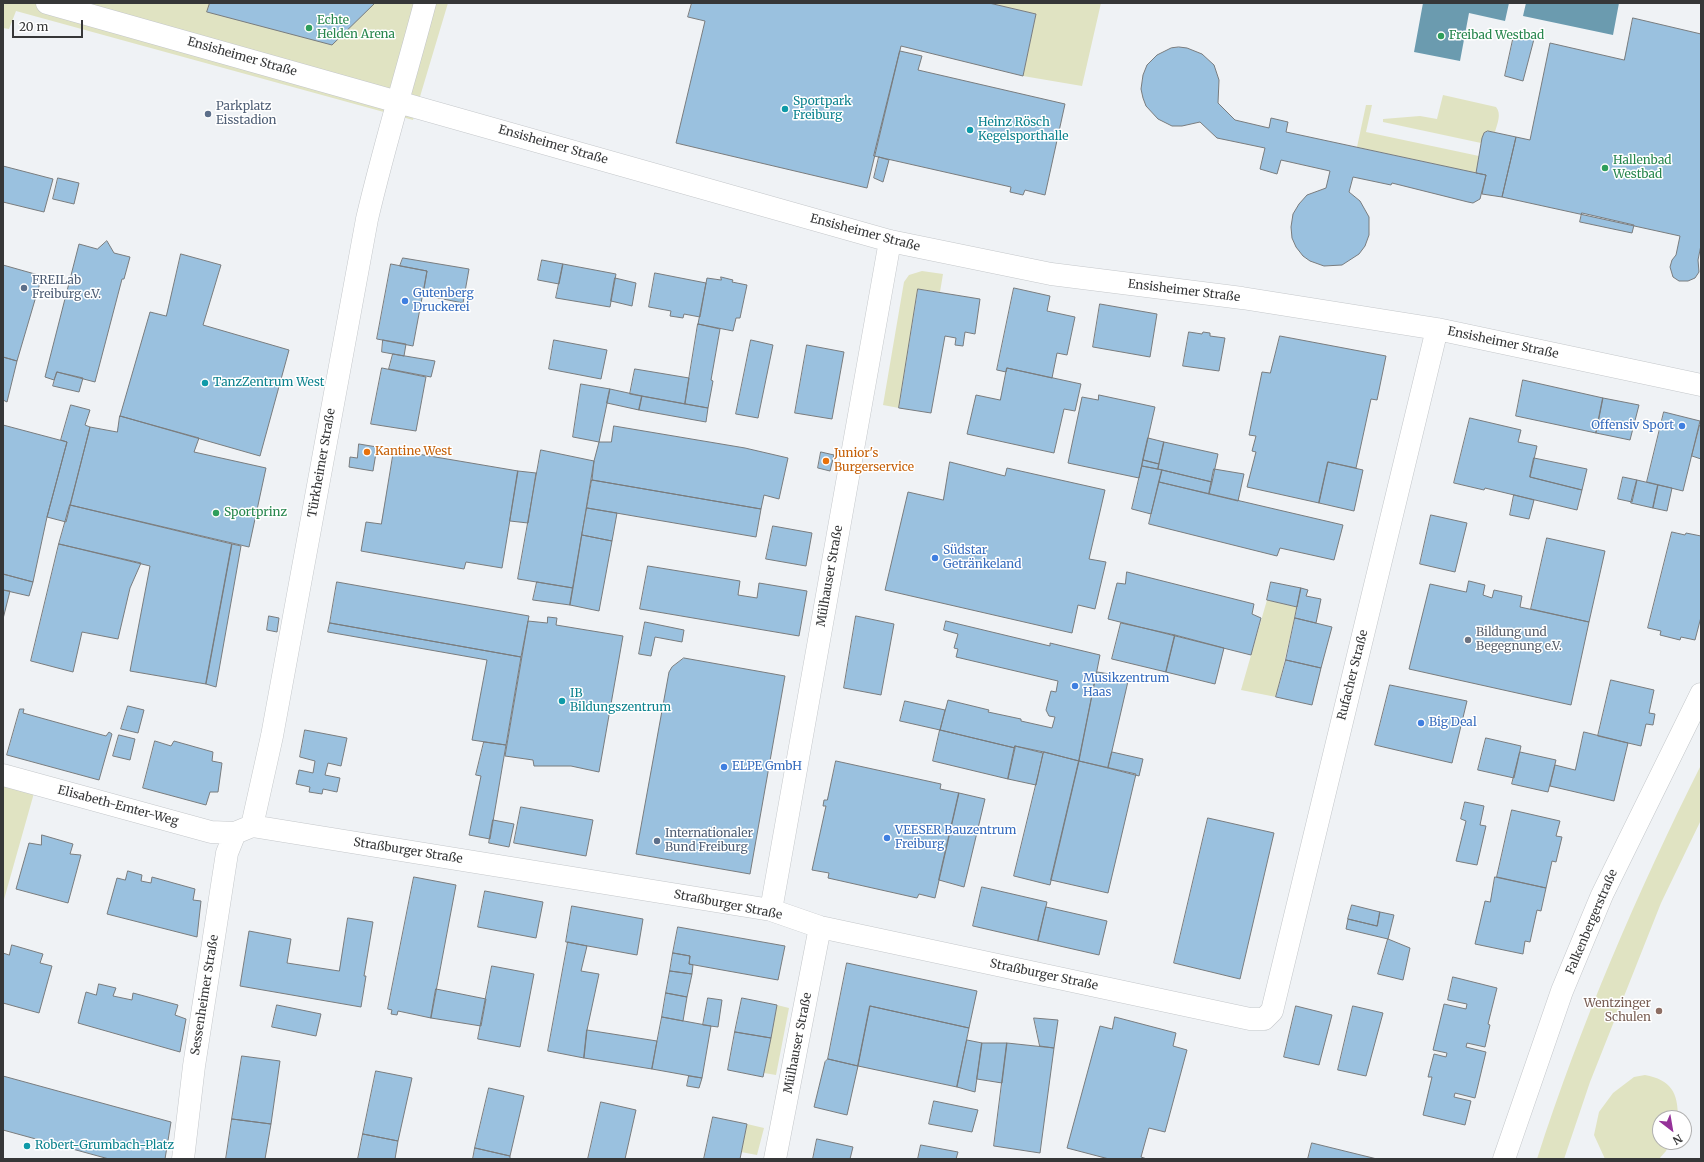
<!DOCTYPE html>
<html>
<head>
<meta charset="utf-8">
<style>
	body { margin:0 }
	#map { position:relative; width:1704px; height:1162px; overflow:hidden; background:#eff2f5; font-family:Merriweather,serif }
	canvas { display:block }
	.frame { position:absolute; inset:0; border:4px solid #363738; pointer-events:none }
	.north { position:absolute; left:1652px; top:1110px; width:40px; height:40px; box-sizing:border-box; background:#fff; border:1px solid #afafaf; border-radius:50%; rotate:149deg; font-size:11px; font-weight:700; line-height:16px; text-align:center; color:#363738 }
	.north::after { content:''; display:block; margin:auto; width:14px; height:18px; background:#953299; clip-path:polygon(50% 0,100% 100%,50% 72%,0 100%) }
	.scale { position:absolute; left:12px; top:20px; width:71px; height:18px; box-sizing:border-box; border:2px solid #363738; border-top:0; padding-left:5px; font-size:12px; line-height:14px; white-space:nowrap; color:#363738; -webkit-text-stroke:3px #fff; paint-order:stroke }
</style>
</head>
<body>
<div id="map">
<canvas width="1704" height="1162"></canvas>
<div class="frame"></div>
<div class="north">N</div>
<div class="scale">20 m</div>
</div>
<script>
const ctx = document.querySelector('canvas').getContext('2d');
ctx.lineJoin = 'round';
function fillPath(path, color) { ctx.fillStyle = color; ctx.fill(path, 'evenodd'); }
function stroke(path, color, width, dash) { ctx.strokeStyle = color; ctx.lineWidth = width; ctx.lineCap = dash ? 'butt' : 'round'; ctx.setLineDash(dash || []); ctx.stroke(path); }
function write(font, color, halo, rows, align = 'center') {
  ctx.font = font + ' Merriweather,serif'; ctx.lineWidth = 3; ctx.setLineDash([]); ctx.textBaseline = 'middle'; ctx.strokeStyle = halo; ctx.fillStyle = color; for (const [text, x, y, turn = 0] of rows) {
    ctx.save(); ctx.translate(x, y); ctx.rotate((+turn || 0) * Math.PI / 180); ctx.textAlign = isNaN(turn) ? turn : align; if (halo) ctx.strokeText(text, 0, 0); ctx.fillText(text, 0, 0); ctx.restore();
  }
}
fillPath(new Path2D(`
	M3 3H448L413 120 16 11 9 29 3 28Z
	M989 3H1101L1082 86 1023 76 1036 14Z
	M1443 95 1496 107C1502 114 1497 124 1495 132L1488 131 1484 133 1481 143 1383 122V119L1420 116 1437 119Z
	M1366 105H1372L1366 132 1479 156 1476 173 1357 147Z
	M922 271 943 274 940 292 918 289 899 408 883 405 904 282 909 275Z
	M1267 600 1297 607 1276 697 1241 690Z
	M1701 765V820L1661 903 1590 1082 1564 1159H1537C1581 1023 1637 893 1701 765Z
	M3 783 34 793 3 903Z
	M777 1005 789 1008 776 1075 764 1073Z
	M1645 1075C1671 1080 1678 1092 1678 1118H1660V1142H1670L1666 1151 1659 1159H1605L1594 1135 1599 1112 1613 1093 1634 1077Z
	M747 1124 764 1128 757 1155 741 1152Z`), '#e0e3c2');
fillPath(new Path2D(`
	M1423 3H1509L1505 21 1469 13 1460 61 1414 52Z
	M1526 3H1619L1613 35 1523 16Z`), '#6b9baf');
const building = new Path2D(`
	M210 3H375L332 45 207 12Z
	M692 3H989L1036 14 1023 76 901 46 867 188 676 143 705 21 688 17Z
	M1633 18 1701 34V245L1698 260 1699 272 1695 278 1688 281H1679L1673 277 1670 267 1672 260 1676 255 1680 236 1502 197 1516 137 1530 140 1550 43 1624 60Z
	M1514 35 1534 39 1523 81 1505 76Z
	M1179 47 1187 48 1202 54 1214 65 1219 80 1218 103 1235 120 1269 128 1271 118 1288 122 1286 132 1486 175 1480 199 1473 203 1468 202 1392 183 1391 185 1353 177 1349 192 1360 201 1369 217V235L1365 246 1359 254 1342 265 1324 266 1310 261 1303 256 1296 247 1292 238 1291 227 1293 214 1299 204 1307 195 1326 188 1330 171 1281 160 1277 174 1260 169 1265 148 1217 138 1200 122 1182 126H1172L1158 119 1146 106 1143 98 1141 89 1143 75 1147 65 1157 55 1171 48Z
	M900 51 922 56 918 70 1065 104 1045 195 1025 190 1023 195 1010 192 1011 187 874 156Z
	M1488 131 1516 137 1502 197 1482 194 1486 175 1476 173 1482 138 1484 133Z
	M879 157 889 160 883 182 874 178Z
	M3 166 53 179 44 212 3 202Z
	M58 178 79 183 74 204 53 199Z
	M1582 213 1634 225 1632 233 1580 222Z
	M107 241 114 253 130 257 124 279H122L95 382 57 372 54 380 45 377 79 244 97 249Z
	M181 254 221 265 203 325 289 350 260 456 120 416 150 312 166 316Z
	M403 258 469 269 463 303 423 295 427 271 400 266Z
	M542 260 563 264 559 284 538 280Z
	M391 264 427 271 413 346 377 339Z
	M563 264 616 274 610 307 556 298Z
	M3 265 42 276 17 361 3 357Z
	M655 273 706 283 700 317 684 314 683 318 670 316 671 311 649 307Z
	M721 277 733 280 732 282 747 285 740 318H736L733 331 698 324 707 278 721 280Z
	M615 278 636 283 632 306 611 301Z
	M1014 288 1050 296 1047 311 1075 317 1067 355 1057 353 1052 378 1007 368 1006 372 997 370Z
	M918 289 980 299 975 334 965 332 963 346 955 345 956 338 945 336 931 413 899 408Z
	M1100 304 1157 314 1150 357 1093 347Z
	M698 324 720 329 711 380 713 381 708 408 685 404Z
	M1189 332 1202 334 1203 332 1210 333V336L1225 338 1219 371 1183 366Z
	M1280 336 1386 356 1377 400 1371 399 1356 468 1328 462 1319 503 1247 487 1256 452 1252 451 1256 436 1249 435 1262 372 1270 373Z
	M383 340 406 344 404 356 382 352Z
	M554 340 607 350 601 379 549 369Z
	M751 340 773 345 758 418 736 414Z
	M807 345 844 352 832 419 795 413Z
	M393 354 435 361 431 377 389 369Z
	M3 357 17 361 7 402 3 400Z
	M382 368 426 377 416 431 371 424Z
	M1007 368 1081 384 1075 411 1064 409 1054 453 967 434 976 395 1000 400Z
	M635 369 689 378 685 404 630 394Z
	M57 372 83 378 79 392 53 386Z
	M1523 380 1603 398 1596 433 1516 416Z
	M581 384 610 389 599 442 573 437Z
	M610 389 642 396 639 410 607 403Z
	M1099 395 1155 407 1139 478 1068 463 1082 397 1098 400Z
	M642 396 708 408 706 422 639 410Z
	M1603 398 1639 405 1630 440 1596 433Z
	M71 405 90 410 85 425 90 427 66 522 47 517 67 442 61 440Z
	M1664 412 1700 421 1683 491 1647 482Z
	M120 416 199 438 194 452 266 468 249 547 70 505 90 427 117 432Z
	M1470 418 1521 430 1518 442 1537 446 1530 477 1582 490 1577 510 1485 488 1484 490 1454 483Z
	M3 425 67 442 47 517 33 582 3 574Z
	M1700 425H1701V459L1692 456Z
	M614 426 745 448 788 458 779 499 764 495 761 509 592 480 594 461 599 442H611Z
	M1148 438 1164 442 1159 464 1143 460Z
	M1164 442 1218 454 1212 482 1158 469Z
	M359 444 377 447 373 471 349 467 350 457 357 458Z
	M394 450 518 471 502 568 466 562 464 569 361 551 366 522 381 524Z
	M541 450 594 461 573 588 518 579Z
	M821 452 834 455 830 471 818 468Z
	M1534 458 1587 469 1582 490 1530 477Z
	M1143 460 1159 464 1158 469 1142 466Z
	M950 462 1005 476 1007 468 1105 490 1089 559 1106 562 1095 609 1078 605 1072 633 885 590 908 492 943 500Z
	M1328 462 1363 470 1354 511 1319 503Z
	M1142 466 1162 470 1151 514 1132 509Z
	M1214 469 1244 474 1238 501 1209 494Z
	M1162 470 1212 482 1209 494 1159 482Z
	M518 471 536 473 528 523 510 521Z
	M1623 477 1637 480 1632 502 1618 499Z
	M592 480 761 509 756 537 587 508Z
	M1637 480 1658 485 1653 508 1631 503Z
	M1159 482 1343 525 1334 560 1280 548 1277 556 1149 524Z
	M1658 485 1672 488 1667 511 1653 508Z
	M1514 495 1534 500 1529 519 1510 515Z
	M70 505 232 544 206 684 130 671 150 566 59 544Z
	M587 508 617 513 612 541 582 535Z
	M1431 515 1467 523 1455 572 1420 564Z
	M773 526 812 533 806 566 766 559Z
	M1672 532 1685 535 1686 533 1701 536V617L1695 640 1681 637 1680 640 1660 635 1661 631 1648 628Z
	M582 535 612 541 599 611 570 605Z
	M1547 538 1605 551 1589 622 1531 609Z
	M59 544 141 563 130 588 118 639 82 632 73 672 31 661Z
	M232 544 241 546 216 687 206 684Z
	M648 566 740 581 738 595 757 598 759 583 807 591 799 636 640 609Z
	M1127 572 1254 604 1252 614 1261 618 1251 655 1108 619 1117 583 1125 584Z
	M3 574 33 582 29 596 3 590Z
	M1469 581 1485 585 1483 595 1492 598 1494 590 1522 596 1520 607 1589 622 1571 705 1409 669 1430 584 1466 592Z
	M337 582 529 616 521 657 330 623Z
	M537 582 573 588 570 605 533 600Z
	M1271 582 1301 588 1297 607 1267 600Z
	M1301 588 1308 590 1306 596 1321 599 1316 623 1295 618Z
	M3 590 10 591 3 619Z
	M269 616 279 618 277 632 267 630Z
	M856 616 894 624 881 695 844 688Z
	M548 617 557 618 556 625 623 636 599 772 571 766H534L533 760 505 756 528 621 547 623Z
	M1295 618 1332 627 1321 668 1286 660Z
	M946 621 1050 646V643L1100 655 1079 761 1044 752 1015 746V748L940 730 948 700 989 710 988 712 1021 719V721L1052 728 1055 717 1049 716 1046 710 1051 691 1056 692 1058 681 956 657 958 649 954 648 958 634 944 630Z
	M645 622 684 630 682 642 655 637 651 656 639 654Z
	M330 623 521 657 506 745 472 740 487 660 328 632Z
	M1121 623 1175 635 1166 672 1112 659Z
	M1175 635 1224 648 1215 684 1166 672Z
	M684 658 785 676 750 874 636 854 669 672 672 667Z
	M1286 660 1321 668 1312 705 1276 697Z
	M1097 672 1129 677 1108 768 1079 761Z
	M1611 680 1654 690 1649 713 1655 714 1653 725 1646 724 1641 746 1598 736Z
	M1390 685 1467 701 1452 763 1375 745Z
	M905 701 945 710 940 730 900 721Z
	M128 706 144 710 138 733 121 729Z
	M20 709H24L23 713 106 736 109 732 112 734 99 780 7 755Z
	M305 730 347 738 341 766 328 763 325 775 340 778 337 792 323 789 322 794 309 792 310 787 296 784 299 770 313 773 315 761 300 757Z
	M940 730 1015 748 1008 779 933 761Z
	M1584 732 1628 743 1614 801 1550 786 1555 765 1575 770Z
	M119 735 135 739 130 760 113 756Z
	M1486 738 1521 746 1514 778 1478 770Z
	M155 741 171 746 174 741 213 752 212 761 222 763 218 792H210L206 805 143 788Z
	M484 742 506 745 490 839 469 835 481 776 476 775Z
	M1015 746 1043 753 1036 785 1008 779Z
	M1044 752 1079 761 1050 885 1014 876Z
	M1112 752 1143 759 1139 776 1108 768Z
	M1520 752 1556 760 1548 792 1512 784Z
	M836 761 941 784 940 789 959 793 935 898 919 894 917 898 828 878 829 873 812 870 826 806H823L824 800H827Z
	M1079 761 1136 774 1108 893 1051 880Z
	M959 793 985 799 964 887 939 880Z
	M1465 802 1484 806 1480 825 1486 826 1477 865 1456 861 1466 821 1461 819Z
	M521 807 593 820 586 856 514 843Z
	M1512 810 1560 821 1556 836 1562 837 1556 862 1552 861 1546 888 1497 877Z
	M1208 818 1274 833 1240 979 1174 963Z
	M493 820 514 824 509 847 489 843Z
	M42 835 73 844 70 854 81 855 68 903 16 889 29 843 41 845Z
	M128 871 142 875 141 881 151 883 152 877 195 889 193 900 201 901 197 937 107 914 117 878 125 880Z
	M414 877 456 885 431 1018 398 1011 397 1015 391 1014 392 1010 388 1009Z
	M1495 877 1546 888 1541 911 1537 910 1530 942 1525 941 1523 954 1475 944 1485 901 1490 902Z
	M982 887 1047 902 1038 941 973 926Z
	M485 891 543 902 536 938 478 927Z
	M1352 905 1380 912 1377 926 1348 919Z
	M572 906 643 919 637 955 566 942Z
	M1046 907 1107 921 1099 955 1038 941Z
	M1380 912 1394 915 1388 939 1346 929 1348 919 1377 926Z
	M348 918 373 922 364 976H366L361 1007 240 986 249 931 291 939 287 963 339 971Z
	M678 927 785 946 778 980 689 964 690 956 673 953Z
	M1388 939 1410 948 1403 980 1378 974Z
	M568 942 587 946 581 971 599 974 587 1030 584 1058 548 1051Z
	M12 945 43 954 40 963 52 966 39 1013 3 1003V953L9 955Z
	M673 953 690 956 689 964 693 965 692 974 670 971Z
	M847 963 977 991 969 1028 870 1006 858 1066 828 1059Z
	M492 966 534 974 520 1047 478 1039Z
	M670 971 692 974 687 997 666 993Z
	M1453 977 1497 988 1488 1024 1490 1025 1485 1047 1467 1043 1466 1047 1486 1052 1475 1098 1455 1093 1454 1097 1471 1101 1465 1125 1423 1115 1432 1077H1428L1434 1054 1446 1057 1447 1053 1433 1050 1444 1004 1466 1009 1467 1004 1448 1000Z
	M99 984 116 988 113 996 132 1000 133 993 178 1005 175 1015 186 1019 180 1052 78 1023 86 992 96 995Z
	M436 989 486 999 481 1026 431 1018Z
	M666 993 687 997 683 1021 662 1017Z
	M708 998 722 1000 718 1027 703 1025Z
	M742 998 777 1005 771 1038 735 1032Z
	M277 1005 321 1014 316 1036 272 1027Z
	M870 1006 969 1028 957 1087 858 1066Z
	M1296 1006 1332 1015 1319 1065 1284 1057Z
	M1353 1006 1383 1013 1366 1076 1338 1070Z
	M662 1017 711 1026 702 1078 652 1069Z
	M1115 1017 1176 1033 1173 1046 1187 1050 1165 1132 1149 1128 1141 1157 1147 1159H1109L1067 1148 1100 1026 1112 1029Z
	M1034 1018 1058 1020 1054 1048 1040 1046Z
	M587 1030 657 1041 652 1069 584 1058Z
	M735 1032 771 1038 763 1077 728 1070Z
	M967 1040 982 1043 975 1092 957 1087Z
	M982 1043H1007L1002 1083 977 1079Z
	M1007 1043 1054 1048 1040 1153 994 1146Z
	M242 1056 280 1061 271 1124 232 1119Z
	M828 1059 858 1066 847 1115 814 1107 825 1062Z
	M376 1071 412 1078 398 1141 363 1134Z
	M3 1076 171 1122 165 1159H109L3 1130Z
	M689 1076 702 1078 699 1088 687 1086Z
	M489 1088 524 1096 510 1156 475 1148Z
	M934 1101 978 1110 972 1132 929 1124Z
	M601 1102 636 1110 625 1159H588Z
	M713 1117 747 1124 740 1159H704Z
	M232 1119 271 1124 265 1159H226Z
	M363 1134 398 1141 395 1159H358Z
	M817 1139 853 1147 850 1159H813Z
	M1312 1143 1377 1159H1308Z
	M921 1145 958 1152 956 1159H918Z
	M475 1148 510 1156V1159H473Z`);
fillPath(building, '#9ac1df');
stroke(building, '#797c7e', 1);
const minor = new Path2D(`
	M47 3 890 241 1051 274 1242 298 1437 329 1701 385
	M3 775 211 832 235 833 252 826 771 910 820 927 1250 1019H1264L1272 1011 1437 329
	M252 826 272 736 367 219C384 146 406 75 425 3
	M771 910 890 241
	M183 1159 194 1066 227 853 235 833
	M775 1159 820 927
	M1504 1159 1562 991 1602 895 1701 694`);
stroke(minor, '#c4c7ca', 23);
stroke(minor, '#fff', 22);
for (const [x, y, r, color] of [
	[309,28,4,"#2e9e5b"],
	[1441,36,4,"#2e9e5b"],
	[785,109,4,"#0f9aa8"],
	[208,114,4,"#5c6f8a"],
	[970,130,4,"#0f9aa8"],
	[1605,168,4,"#2e9e5b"],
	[24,288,4,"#5c6f8a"],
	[405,301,4,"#3f7fe0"],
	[205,383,4,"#0f9aa8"],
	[1682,426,4,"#3f7fe0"],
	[367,452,4,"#e8710a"],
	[826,461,4,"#e8710a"],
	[216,513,4,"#2e9e5b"],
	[935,558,4,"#3f7fe0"],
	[1468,640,4,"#6b7280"],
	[1075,686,4,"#3f7fe0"],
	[562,701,4,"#0f9aa8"],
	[1421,723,4,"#3f7fe0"],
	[724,767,4,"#3f7fe0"],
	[887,838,4,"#3f7fe0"],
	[657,841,4,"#5c6f8a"],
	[1659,1011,4,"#8d6e63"],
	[27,1146,4,"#0f9aa8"]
]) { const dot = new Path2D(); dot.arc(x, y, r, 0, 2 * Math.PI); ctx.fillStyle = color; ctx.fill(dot); stroke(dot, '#fff', 1.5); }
write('12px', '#27864d', '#fff', [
	["Echte",317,21],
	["Helden Arena",317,35],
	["Freibad Westbad",1449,36],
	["Hallenbad",1613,161],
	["Westbad",1613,175],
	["Sportprinz",224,513]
], 'left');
write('12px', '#363738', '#fff', [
	["Ensisheimer Straße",242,57,16],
	["Ensisheimer Straße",553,145,16],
	["Ensisheimer Straße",865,233,15],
	["Ensisheimer Straße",1184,291,7],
	["Ensisheimer Straße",1503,343,12],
	["Türkheimer Straße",322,463,-80],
	["Mülhauser Straße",830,576,-80],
	["Rufacher Straße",1353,675,-76],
	["Elisabeth-Emter-Weg",118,806,15],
	["Straßburger Straße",408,851,9],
	["Straßburger Straße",728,905,11],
	["Falkenbergerstraße",1592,922,-67],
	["Straßburger Straße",1044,975,12],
	["Sessenheimer Straße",205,995,-81],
	["Mülhauser Straße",798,1043,-79]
]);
write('12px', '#0d838f', '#fff', [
	["Sportpark",793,102],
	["Freiburg",793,116],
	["Heinz Rösch",978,123],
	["Kegelsporthalle",978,137],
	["TanzZentrum West",213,383],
	["IB",570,694],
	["Bildungszentrum",570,708],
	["Robert-Grumbach-Platz",35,1146]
], 'left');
write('12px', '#4e5e75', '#fff', [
	["Parkplatz",216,107],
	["Eisstadion",216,121],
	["FREILab",32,281],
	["Freiburg e.V.",32,295],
	["Internationaler",665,834],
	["Bund Freiburg",665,848]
], 'left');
write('12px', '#366cbe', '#fff', [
	["Gutenberg",413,294],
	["Druckerei",413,308],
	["Offensiv Sport",1674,426,"right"],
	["Südstar",943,551],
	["Getränkeland",943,565],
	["Musikzentrum",1083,679],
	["Haas",1083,693],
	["Big Deal",1429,723],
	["ELPE GmbH",732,767],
	["VEESER Bauzentrum",895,831],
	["Freiburg",895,845]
], 'left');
write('12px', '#c56008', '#fff', [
	["Kantine West",375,452],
	["Junior's",834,454],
	["Burgerservice",834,468]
], 'left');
write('12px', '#5b616d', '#fff', [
	["Bildung und",1476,633],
	["Begegnung e.V.",1476,647]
], 'left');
write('12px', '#785e54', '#fff', [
	["Wentzinger",1651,1004],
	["Schulen",1651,1018]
], 'right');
</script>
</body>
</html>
